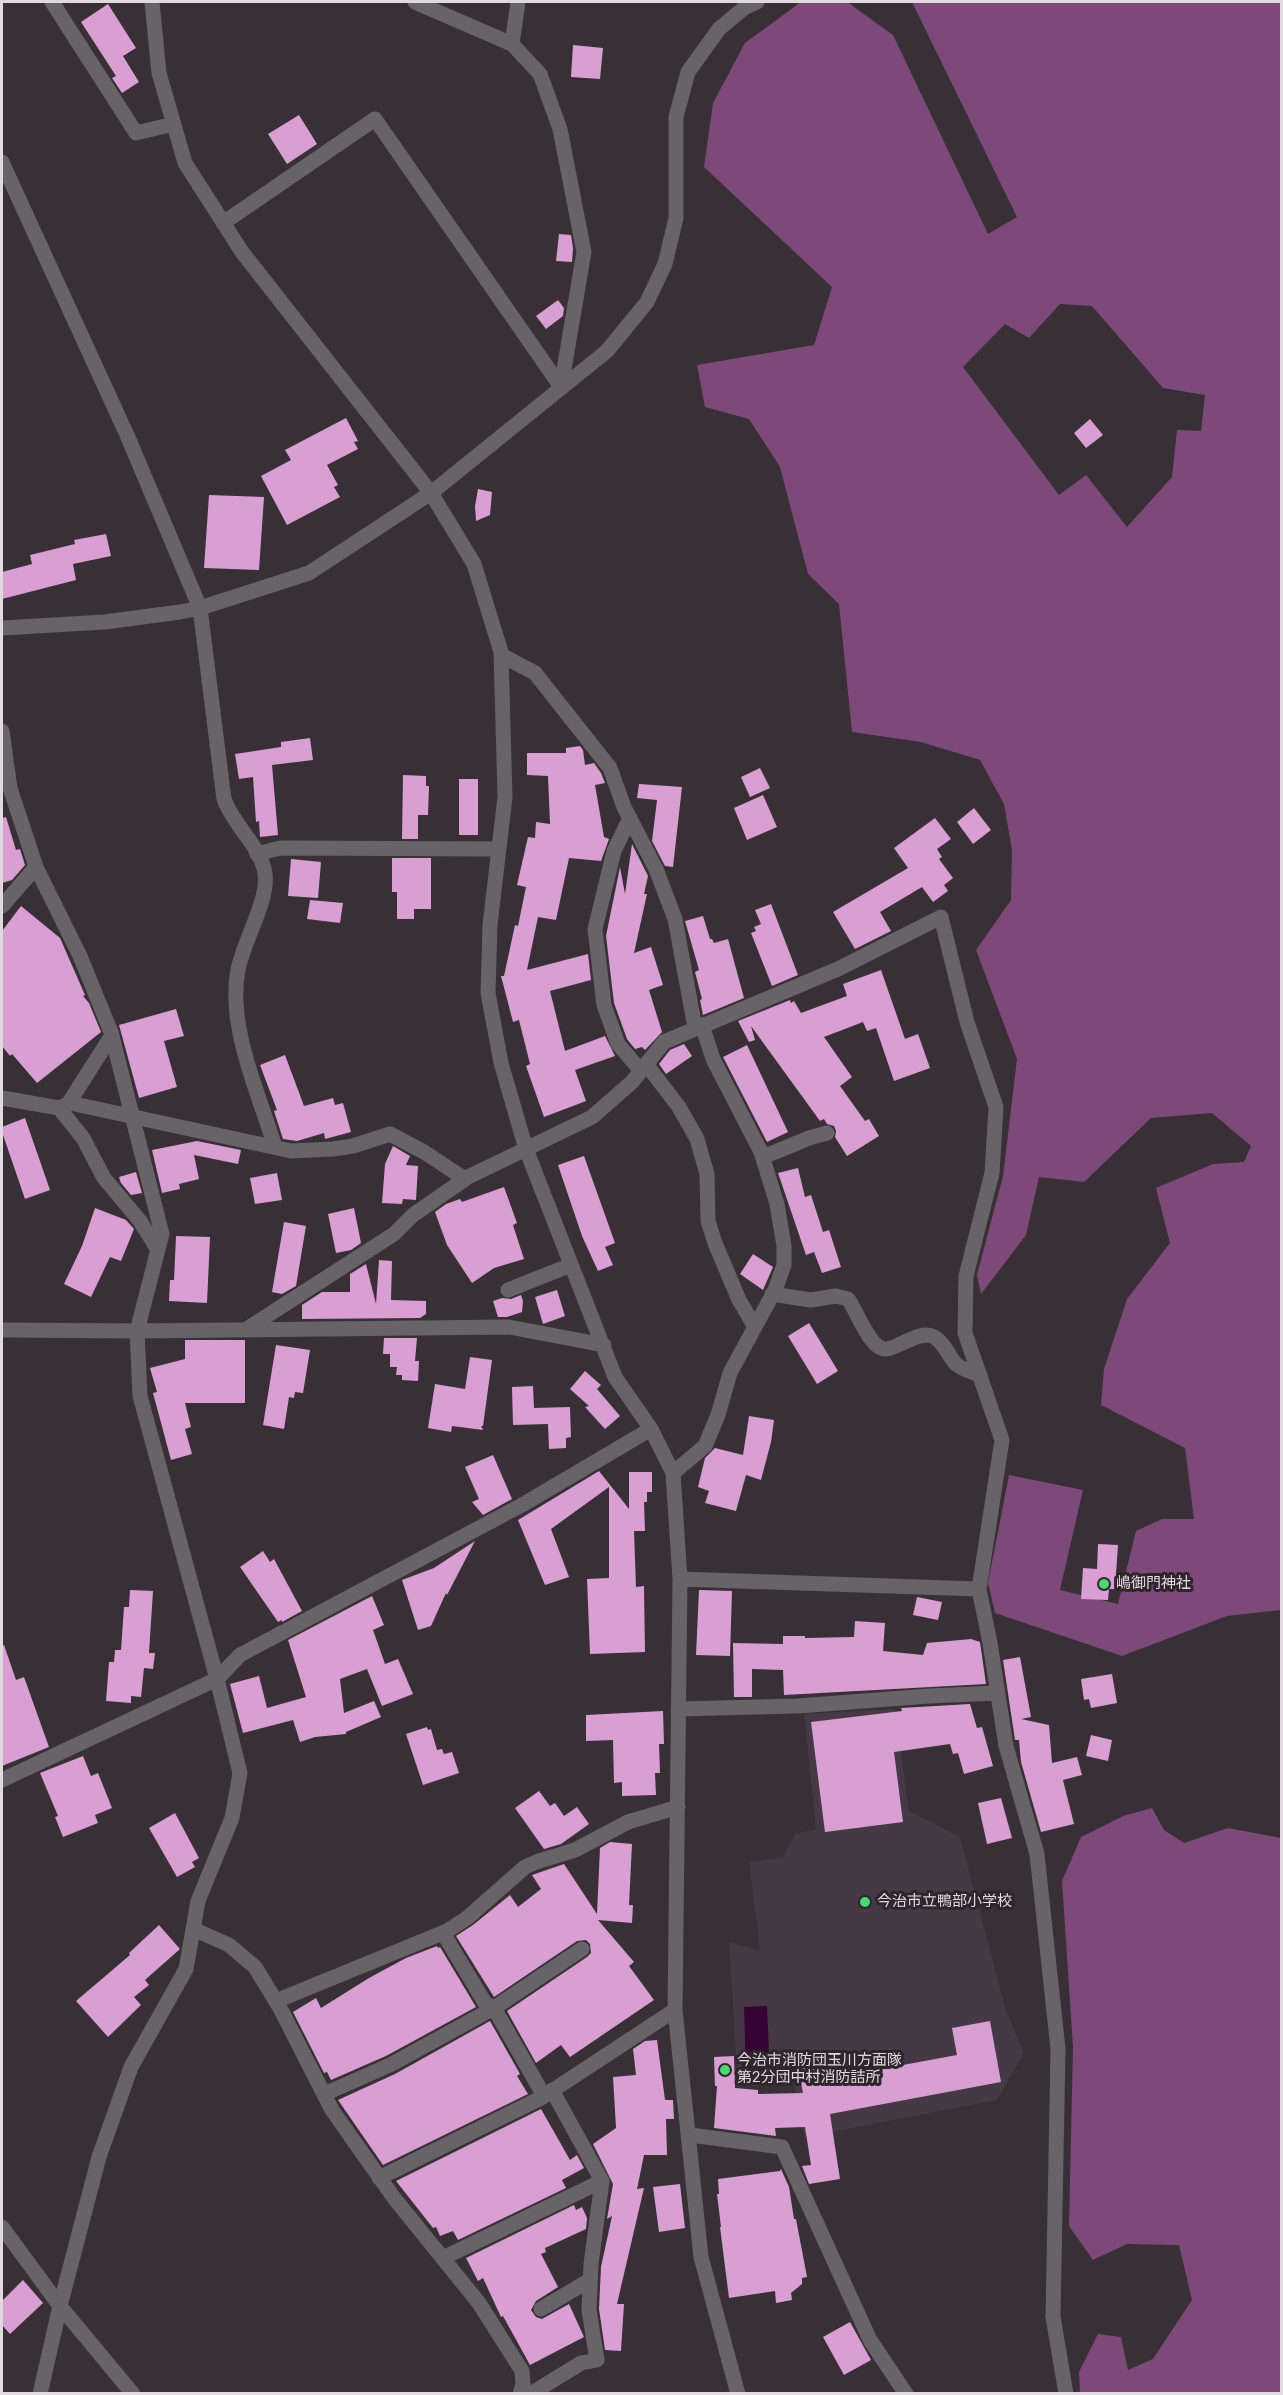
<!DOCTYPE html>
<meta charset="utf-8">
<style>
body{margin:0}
#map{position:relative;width:1283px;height:2395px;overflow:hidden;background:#382f37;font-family:Roboto,sans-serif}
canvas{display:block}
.frame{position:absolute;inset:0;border:3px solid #e0dadf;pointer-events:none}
</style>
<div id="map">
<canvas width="1283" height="2395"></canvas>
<div class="frame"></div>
</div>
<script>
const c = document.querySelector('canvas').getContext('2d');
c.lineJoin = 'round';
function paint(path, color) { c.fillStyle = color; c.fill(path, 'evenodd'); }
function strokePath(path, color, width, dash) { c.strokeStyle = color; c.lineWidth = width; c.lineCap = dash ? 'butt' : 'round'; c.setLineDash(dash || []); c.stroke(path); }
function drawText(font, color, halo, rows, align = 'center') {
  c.font = font + ' Roboto,"Noto Sans JP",sans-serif'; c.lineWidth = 6; c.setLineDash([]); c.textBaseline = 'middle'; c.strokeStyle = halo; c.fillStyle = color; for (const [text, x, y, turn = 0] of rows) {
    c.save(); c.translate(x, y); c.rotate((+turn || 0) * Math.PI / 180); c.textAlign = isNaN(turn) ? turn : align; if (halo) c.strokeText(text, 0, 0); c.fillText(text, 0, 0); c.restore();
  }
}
const built = new Path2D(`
 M895 1709 909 1811 960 1837 1006 2011 1024 2053 997 2100 805 2137 794 2083 738 2087 729 1942 760 1950 749 1862 783 1858 796 1833 816 1830 804 1714Z`);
const forest = new Path2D(`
 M801 2H847L893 35 988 234 1017 217 912 2H1281V1610L1227 1616 1122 1656 995 1613 988 1583 1009 1475 1083 1490 1060 1590 1118 1604 1136 1531 1162 1519H1194L1185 1448 1101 1405 1104 1369 1127 1299 1170 1243 1156 1188 1213 1164 1244 1162 1251 1146 1212 1113 1151 1118 1084 1182 1039 1177 1026 1235 981 1294 977 1275 1003 1176 1017 1059 976 950 1011 900 1012 850 1004 804 980 760 921 742 852 732 839 604 808 574 780 467 749 419 705 407 697 365 814 345 832 287 704 167 713 103 745 43ZM1060 304 1092 306 1163 388 1205 395 1201 431 1177 430 1172 477 1127 527 1086 475 1059 495 963 367 1005 324 1029 338Z
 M1152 1808 1164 1830 1184 1843 1228 1828 1281 1838V2393H1080L1079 2372 1098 2334 1121 2337 1128 2370 1153 2359 1192 2300 1179 2245 1127 2244 1093 2260 1069 2226 1073 2047 1062 1881 1081 1837 1123 1816Z`);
const water = new Path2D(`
 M767 2006 770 2074 746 2075 744 2007Z`);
const building = new Path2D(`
 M108 4 136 48 123 56 139 82 122 93 112 78 116 76 81 22Z
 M573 45 603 48 600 79 571 77Z
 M299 115 317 144 287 164 268 134Z
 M559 234 571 235 573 248 572 262 556 261Z
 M558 300 564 308 563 316 546 329 536 316Z
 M346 418 358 441 354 442 358 449 327 465 338 485 334 487 340 497 287 525 261 476 291 460 285 450Z
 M1090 419 1103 435 1086 448 1074 433Z
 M478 489 492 492 490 515 476 521 475 506Z
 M209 495 264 497 259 570 204 568Z
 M106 534 111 556 73 564 76 580 2 599V572L32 564 30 555 75 544 74 540Z
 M310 738 313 760 272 765 278 835 260 837 259 821 256 822 253 777 239 779 235 754 281 747V742Z
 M580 746 583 750 585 765 594 763 601 773 605 783 595 785 604 837 609 839 601 861 569 858 556 920 538 917 527 970 588 954 591 980 550 991 565 1051 605 1036 615 1056 575 1070 586 1101 544 1117 526 1066 530 1064 519 1020 513 1022 501 976H504L515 925 518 926 526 887 517 885 528 837 535 838 536 822 550 824 548 776 527 775V753H566V748Z
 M760 768 770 788 750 797 741 777Z
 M403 775 426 776V786H429L428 815H418V839H402Z
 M459 779H478V835H459Z
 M639 784 682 787 673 867 665 866 652 841 657 800 637 798Z
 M763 795 777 827 747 840 734 808Z
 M974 808 991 830 973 844 957 822Z
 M6 817 16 850 20 849 25 865 12 880 2 883V818Z
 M935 818 951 839 937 849 942 857 939 859 953 878 944 885 948 891 933 902 922 887 880 912 891 931 855 949 833 912 908 868 894 848Z
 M632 844 648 876 644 894H647L634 953 651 947 663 985 649 990 662 1032 645 1050 642 1047 635 1049 627 1039 614 1003 606 936 620 867 625 894Z
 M392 858H431V909H414V919H397V892H392Z
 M291 859 321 862 318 898 288 896Z
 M310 900 343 903 340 923 307 919Z
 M771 904 798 975 772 986 751 933 756 931 754 927 761 924 755 910Z
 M21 906 60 938 85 995 83 996 89 1003 101 1032 37 1083 12 1054 10 1056 2 1046V931Z
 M703 916 710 939H712L714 943 728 939 744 998 703 1015 700 1000 702 999 695 972 699 970 685 921Z
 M881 970 905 1039 918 1034 930 1068 894 1081 876 1028 867 1031 863 1022 824 1037 852 1077 840 1086 865 1121 869 1119 879 1136 847 1156 835 1137 836 1131 834 1126 827 1124 824 1119 820 1121 751 1026 755 1040 749 1042 738 1021 790 1000 791 1003 794 1001 801 1013 847 996 843 984Z
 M176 1009 184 1036 164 1041 177 1087 139 1098 119 1025Z
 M684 1044 692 1056 666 1074 659 1064 670 1050Z
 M747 1045 788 1132 767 1142 723 1057Z
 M285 1055 304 1106 333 1098 335 1105 343 1103 351 1132 325 1139 324 1133 297 1141 283 1139 274 1111 277 1110 260 1065Z
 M25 1118 50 1190 25 1199 2 1132V1127Z
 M197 1141 241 1150 238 1164 194 1155 199 1179 179 1184 180 1189 162 1193 152 1150Z
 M393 1146 410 1156 406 1165 418 1166 416 1200 403 1199 402 1204 382 1203 385 1164Z
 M584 1156 615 1243 605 1247 613 1265 598 1271 582 1236 558 1165Z
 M798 1168 805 1197 811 1195 823 1232 829 1230 841 1267 822 1273 814 1252 806 1255 778 1173Z
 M136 1172 142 1193 131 1195 121 1183 119 1177Z
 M277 1173 282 1200 255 1204 250 1178Z
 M504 1187 517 1223 513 1225 524 1259 494 1268 472 1283 447 1245 435 1212 446 1204 460 1199 462 1202Z
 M95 1208 126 1220 134 1229 121 1261 110 1257 91 1297 64 1284 82 1246Z
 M354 1208 361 1243 351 1250 336 1253 328 1214Z
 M284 1222 306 1226 296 1286 282 1294 272 1292Z
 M176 1236 210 1237 207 1303 169 1301 170 1280H174Z
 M753 1254 773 1267 763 1290 740 1274Z
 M379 1260 392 1261 391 1300 426 1301V1314L420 1318 302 1319V1305L322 1292H350V1274L366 1264 376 1304Z
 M557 1290 565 1316 543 1324 535 1297Z
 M521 1295 523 1301 522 1312 507 1317H498L493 1301 502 1298 511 1299Z
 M809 1323 838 1371 817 1384 788 1336Z
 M384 1338H417L415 1361H419L418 1381 402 1380V1375H396L397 1367H390V1354H383Z
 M185 1340H245V1403H185L191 1427 185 1429 192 1454 171 1460 153 1393 157 1392 150 1368 185 1359Z
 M276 1345 310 1350 303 1393 295 1392 294 1398 289 1397 284 1429 263 1425Z
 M470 1357 492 1360 483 1426H481L483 1430 452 1426 451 1432 428 1428 435 1384 465 1389Z
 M585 1371 601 1385 597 1389 620 1416 605 1429 585 1407 589 1406 570 1389Z
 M533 1386 534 1408 570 1407 571 1437 566 1438V1448L549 1449 548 1424 513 1425 512 1387Z
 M749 1416 774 1420 771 1442 761 1480 746 1475 736 1511 705 1503 709 1491 698 1487 705 1458 715 1448 743 1455Z
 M493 1455 512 1499 483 1515 472 1502 479 1499 465 1467Z
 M599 1471 629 1509V1472H652V1492H647V1502H644L645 1531H634L636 1587 644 1586 645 1652 590 1654 587 1579 609 1578V1487L551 1529 569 1577 545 1585 518 1520Z
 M475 1541 447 1595 446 1593 431 1626 418 1630 402 1580 434 1568Z
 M1098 1544 1118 1545 1115 1589H1109L1108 1600 1081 1599 1083 1568 1097 1569Z
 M263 1551 270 1562 274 1559 302 1611 282 1622V1620L278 1622 240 1567Z
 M130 1590 153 1591 149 1653H155L153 1669 144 1668 141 1697 131 1696V1703L106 1701 109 1662H114L115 1650H121L124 1607H129Z
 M699 1590 732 1591 730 1656 696 1655Z
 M372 1596 384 1625 373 1630 385 1664 398 1659 413 1694 382 1706 367 1669 340 1679 344 1713 374 1701 381 1717 346 1732V1734L315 1737 300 1742 293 1720 243 1733 230 1684 259 1676 267 1708 306 1697 288 1640Z
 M917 1597 942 1602 938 1620 913 1615Z
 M855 1621 885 1623 883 1651 923 1655 927 1643 971 1639 980 1642 986 1684 784 1695 783 1670 752 1669V1697H734L733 1643 783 1644V1636H805V1638L854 1637Z
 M4 1645 16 1680 24 1677 49 1747 2 1766V1646Z
 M1020 1657 1031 1717 1021 1719 1049 1725 1052 1763 1077 1757 1082 1775 1063 1780 1074 1824 1041 1832 1021 1762 1019 1740H1015L1003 1660Z
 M1112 1674 1117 1703 1091 1708 1089 1699 1084 1700 1081 1679Z
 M970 1704 977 1728 982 1727 993 1766 964 1774 958 1753 953 1754 950 1744 894 1752 903 1822 825 1832 811 1722 902 1711 901 1708Z
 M663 1711 664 1744H659L660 1773H655L656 1795 622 1796V1782L614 1783 613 1740 586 1741V1715Z
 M427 1727 428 1730 431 1729 437 1750 442 1749 444 1754 452 1752 459 1773 423 1785 406 1734Z
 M1091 1735 1112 1740 1108 1761 1086 1756Z
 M83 1756 91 1776 98 1773 112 1808 95 1815 98 1823 63 1837 55 1817 58 1816 40 1773Z
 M539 1791 550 1806 555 1803 564 1816 577 1807 589 1824 561 1844 544 1849 515 1808Z
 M1001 1798 1012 1838 987 1844 978 1803Z
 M175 1813 199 1858 192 1862 195 1867 177 1877 149 1828Z
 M610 1842 632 1844 629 1905H633L632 1923 598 1920 634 1962 629 1966 654 2000 570 2057 561 2045 536 2063 507 2011 587 1957 591 1953 590 1944 586 1940 577 1941 494 1997 456 1936 473 1925 510 1895 518 1907 541 1889 532 1875 564 1864 597 1914 600 1848Z
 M159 1925 180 1949 145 1980 149 1985 134 1997 141 2005 108 2037 76 2001 130 1955 129 1953Z
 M437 1946 438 1948 440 1947 476 2007 386 2056 331 2080 327 2072 324 2073 293 2012 316 1998 321 2008 369 1978 406 1958Z
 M490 2021 520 2074 517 2076 528 2094 383 2165 338 2100 395 2074Z
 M990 2021 1001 2082 830 2114 840 2179 809 2184 802 2166 811 2165 805 2127 775 2128 776 2136 714 2128 717 2086H715L714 2057 734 2056 735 2088 758 2090V2094L803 2093 796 2057 833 2050 838 2077 957 2055 952 2028Z
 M657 2040 665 2100H673L674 2119H666L667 2155H644L637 2189 644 2188 617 2304H624L621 2351 605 2350 599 2309 601 2267 612 2216 607 2219 613 2184 593 2144 616 2128 613 2077 636 2075 633 2049 645 2041Z
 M541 2109 570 2160 577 2155 584 2168 562 2180 566 2188 458 2240 453 2231 440 2236 436 2227 433 2228 396 2181Z
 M781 2169 789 2187 794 2219H796L807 2277 802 2278V2284L791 2293 792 2300 776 2303 775 2291 729 2298 720 2227H721L717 2194H719L718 2179 780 2171Z
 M680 2184 685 2228 659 2232 653 2187Z
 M574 2205 576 2210 582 2207 587 2218 586 2229 545 2248 546 2252 541 2254 558 2287 536 2301 531 2310 536 2317 542 2319 569 2304 584 2337 530 2365 503 2316 501 2317 483 2278 478 2281 466 2258Z
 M23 2280 43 2303 10 2334 2 2325V2301Z
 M850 2322 871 2360 844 2375 823 2337Z`);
const minor = new Path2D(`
 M52 2 136 133 174 124
 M152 2 159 73 185 163 242 252 431 493 474 564 501 652 505 797 490 925 488 993 501 1063 526 1149 615 1377 651 1429 673 1473 680 1579 675 2010 701 2257 738 2394
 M415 2 512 44 540 74 560 129 584 252 561 387
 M512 44 518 2
 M2 162 127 435 200 608 224 799C233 825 262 848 265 874 269 900 243 942 238 970 227 1026 259 1094 275 1147
 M223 223 375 119 561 387
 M2 628 105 622 180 612 200 608 309 573 431 493 607 351 647 302 665 264 676 218V117L688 72 719 29 744 8 757 2
 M501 655 535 673 610 768 624 807 656 869 675 919 695 1028
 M2 731 10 788 36 867 80 956 111 1032 162 1234 137 1331 140 1396 217 1679 240 1773 232 1818 198 1901 186 1969 131 2067 99 2157 60 2306 40 2394
 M630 818 614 851 595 929 604 1005 618 1044 641 1071
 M257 854 280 848 499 849
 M2 906 36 867
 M646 1064 679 1107 697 1139 707 1174 708 1221 715 1243 739 1300 755 1327
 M2 1098 59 1108 70 1103 291 1151 333 1149 353 1146 390 1134 424 1152 465 1179
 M68 1104 112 1035
 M59 1108 83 1138 104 1178 140 1221 158 1250
 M763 1157 809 1138 827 1133
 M508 1290 571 1265
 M772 1294 811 1300 836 1296 848 1299C857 1311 870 1350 886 1349 898 1349 919 1329 934 1337 944 1342 948 1355 955 1363 960 1369 972 1372 980 1375
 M2 1330 137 1331 509 1327 604 1345
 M245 1330 394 1234 413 1215 468 1177 592 1117 632 1082 664 1042 838 969 941 917 967 1022 996 1107 992 1173 966 1276 965 1333 1002 1440 979 1589 990 1643 1006 1746 1037 1854 1058 2049 1053 2317 1066 2394
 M673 1473 705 1446 718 1415 730 1373 775 1290 784 1265V1246L777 1204 761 1152 713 1059 702 1025
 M680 1579 979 1589
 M678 1709 798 1706 929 1696 997 1693
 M2 1780 217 1679 240 1655 522 1505 651 1429
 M193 1929 229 1945 255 1967 280 2008 332 2110 394 2198 479 2303 522 2371 523 2384 520 2394
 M443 1933 485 2003 494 2008 544 2096
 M276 2001 447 1931 467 1918 525 1867 536 1862 575 1850 628 1822 678 1807
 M324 2094 390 2065 494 2008 582 1949
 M690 2135 782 2147 870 2340 906 2394
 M379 2178 541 2098 675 2010
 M2 2227 60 2306 133 2394
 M443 2258 602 2181
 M541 2309 590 2280
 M534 2392 581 2363 597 2360 589 2310 591 2264 602 2181 552 2090`);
const markers = [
 [1104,1584,6,"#4ed675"],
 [865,1902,6,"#4ed675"],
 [725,2070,6,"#4ed675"]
];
const poiNames = [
 ["嶋御門神社",1116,1584],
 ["今治市立鴨部小学校",877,1902],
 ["今治市消防団玉川方面隊",737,2061],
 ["第2分団中村消防詰所",737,2078]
];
paint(built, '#463844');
paint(forest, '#7d4979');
paint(water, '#350434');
paint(building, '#d99fd3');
strokePath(minor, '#676367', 15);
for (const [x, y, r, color] of markers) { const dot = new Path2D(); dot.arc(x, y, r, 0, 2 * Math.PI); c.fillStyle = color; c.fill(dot); strokePath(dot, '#2e252d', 2); }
drawText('15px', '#e0dadf', '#2e252d', poiNames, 'left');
</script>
